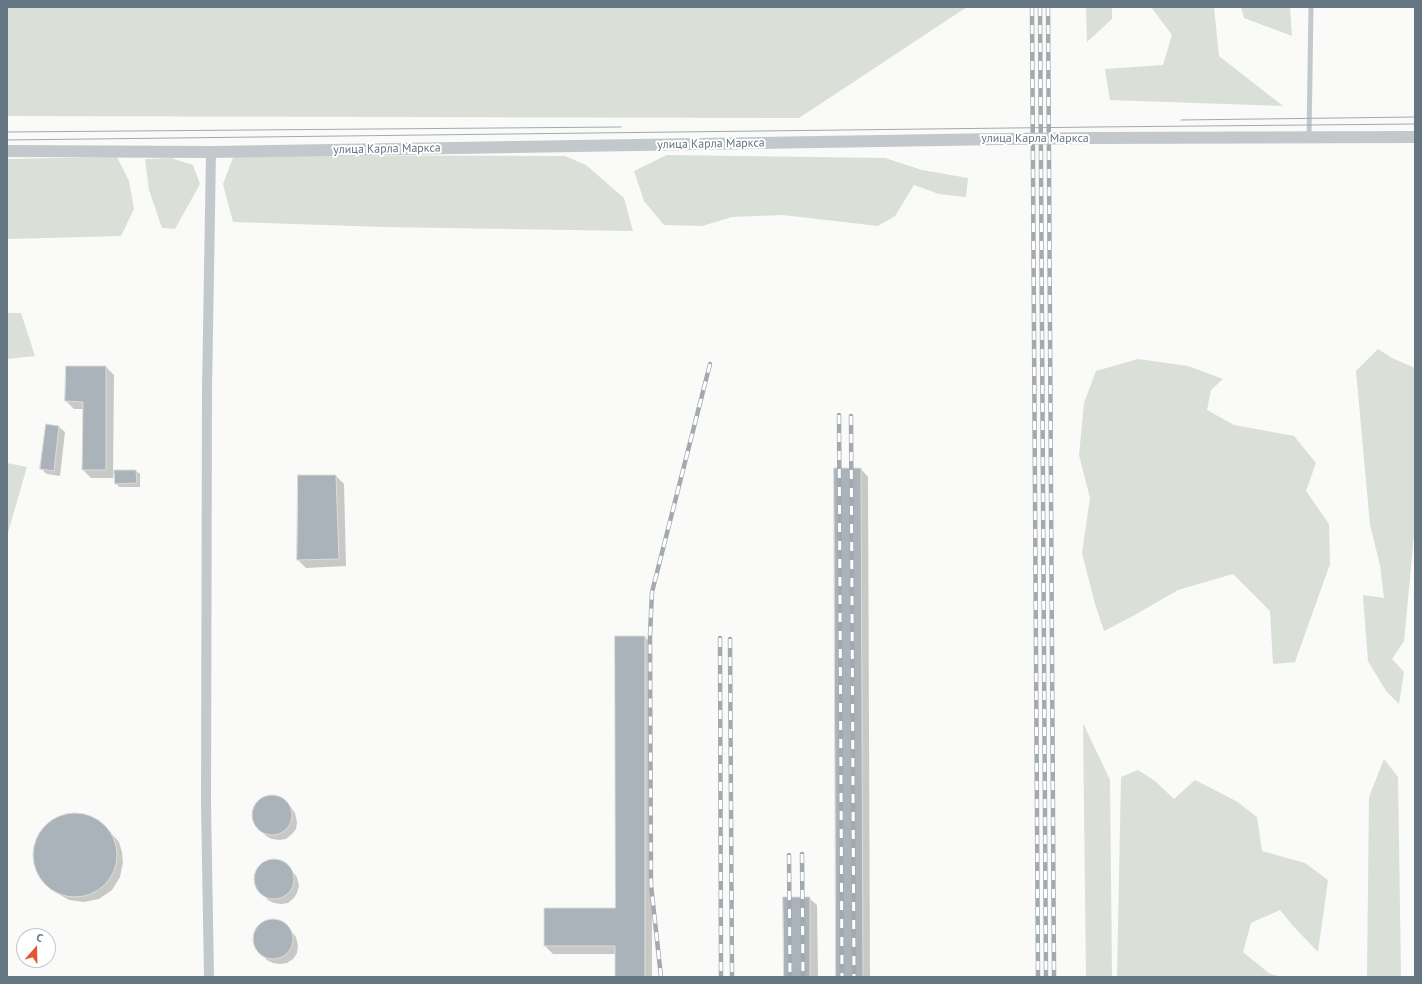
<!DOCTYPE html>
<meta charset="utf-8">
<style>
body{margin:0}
#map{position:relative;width:1422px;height:984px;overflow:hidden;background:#fafaf8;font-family:"PT Sans",sans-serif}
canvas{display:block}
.frame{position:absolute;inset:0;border:8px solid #657683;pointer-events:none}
.north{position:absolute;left:16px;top:928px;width:40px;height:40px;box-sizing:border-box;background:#fff;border:1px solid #c1c8cd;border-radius:50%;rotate:20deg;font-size:11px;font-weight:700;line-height:16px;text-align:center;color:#657683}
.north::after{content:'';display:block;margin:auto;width:14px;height:18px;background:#e4572e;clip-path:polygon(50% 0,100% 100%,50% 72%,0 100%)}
</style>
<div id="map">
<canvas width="1422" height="984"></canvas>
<div class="frame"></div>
<div class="north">С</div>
</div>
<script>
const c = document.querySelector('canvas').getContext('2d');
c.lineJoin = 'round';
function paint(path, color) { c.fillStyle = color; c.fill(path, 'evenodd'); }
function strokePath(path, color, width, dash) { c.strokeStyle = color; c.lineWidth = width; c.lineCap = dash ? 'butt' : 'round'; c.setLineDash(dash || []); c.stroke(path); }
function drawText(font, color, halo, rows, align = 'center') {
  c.font = font + ' "PT Sans",sans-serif'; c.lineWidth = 4; c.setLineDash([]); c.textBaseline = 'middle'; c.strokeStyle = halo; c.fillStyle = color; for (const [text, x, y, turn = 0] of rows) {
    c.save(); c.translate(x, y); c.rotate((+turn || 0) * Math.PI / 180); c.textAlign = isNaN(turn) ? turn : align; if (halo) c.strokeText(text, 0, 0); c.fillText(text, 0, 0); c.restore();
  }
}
const green = new Path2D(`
 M7 7H967L799 118 7 116Z
 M1086 7H1112V19L1087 42Z
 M1151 7H1214L1219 56 1283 106 1110 100 1105 69 1163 65 1172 35Z
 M1241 7H1290L1292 36 1244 18Z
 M234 155 565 156 586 165 624 198 633 231 385 227 233 222 223 184Z
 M667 155 885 158 922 170 968 178 966 197 939 194 914 185 895 216 878 226 783 215 732 217 702 226 664 225 644 201 634 171Z
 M117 157 129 181 134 209 121 236 7 239V159Z
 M171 158 193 165 200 184 175 229 162 228 149 190 145 159Z
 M7 313H21L35 356 7 359Z
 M1378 349 1392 358 1415 368V524L1404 641 1392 659 1404 672 1399 704 1386 691 1368 661 1363 595 1384 598 1380 565 1370 525 1356 371Z
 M1138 359 1188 366 1223 379 1211 390 1207 410 1234 425 1294 436 1316 463 1306 491 1329 524 1330 564 1295 662 1273 664 1270 611 1233 574 1178 590 1133 616 1104 631 1095 604 1082 553 1090 498 1079 455 1084 403 1096 371Z
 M7 463 27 467 7 536Z
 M1083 723 1110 780 1112 977H1086Z
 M1384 759 1398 777 1401 977H1367L1369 797Z
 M1138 770 1155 781 1174 799 1195 780 1236 801 1257 817 1262 851 1305 863 1328 880 1318 952 1294 927 1280 910 1251 923 1243 952 1270 974 1282 977H1117L1121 777Z`);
const shadow = new Path2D(`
 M106 367 114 375 113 478H91L83 470 84 409H74L66 401Z
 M46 425 59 427 65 432 60 476 47 474 41 469Z
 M861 469 868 477 870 977H837Z
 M136 471 140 474V487H119L116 483Z
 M336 476 344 484 346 566 306 568 298 560Z
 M645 637 652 645V977H616V954H553L545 946 616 909Z
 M272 796 278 798 291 807 295 813 297 822 296 829 292 834 286 839 279 840 272 839 266 836 255 824 253 817 254 810 258 803 265 798Z
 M75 814 90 816 103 824 119 842 122 852 123 862 120 877 112 890 99 899 84 902 69 900 55 892 39 874 34 859 36 843 44 828 52 821 60 817Z
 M274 860 280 862 292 871 297 877 299 886 297 893 294 898 288 903 281 904 274 903 268 900 257 888 255 881 256 874 260 867 267 862Z
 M809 898 817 905 818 977H785Z
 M273 920 280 922 286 925 296 937 298 946 297 953 293 959 287 963 280 964 273 963 267 960 256 948 254 941 255 934 259 927 266 922Z`);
const building = new Path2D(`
 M66 366H106V470H82L83 402 65 401Z
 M46 424 59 426 54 471 40 469Z
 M834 468H861L863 977H836Z
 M114 470H136L137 483 115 484Z
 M298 475H336L339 559 297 560Z
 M615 636H645V977H615V946H544V908H615Z
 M252 815a20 20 0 1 1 40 0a20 20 0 1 1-40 0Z
 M33 855a42 42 0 1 1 84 0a42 42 0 1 1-84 0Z
 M254 879a20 20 0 1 1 40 0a20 20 0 1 1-40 0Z
 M783 897H810V977H784Z
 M253 939a20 20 0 1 1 40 0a20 20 0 1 1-40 0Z`);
const service = new Path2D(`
 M1309 138 1311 7`);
const minor = new Path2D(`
 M209 977 206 803 207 390 211 152`);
const tertiary = new Path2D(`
 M1094 138 1415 137
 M7 151 211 152 1001 139`);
const tram = new Path2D(`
 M1181 120 1415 117
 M7 132 621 127
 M7 140 1094 127 1415 124`);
const rail = new Path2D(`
 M1032 7 1038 977
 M1040 7 1046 977
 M1048 7 1054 977
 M839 415 842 977
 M851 416 854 977
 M720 638 721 977
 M730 639 732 977
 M802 854 803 977
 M789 855 790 977
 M661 977 651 885 650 635 652 592 710 364`);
const tertiaryBridge = new Path2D(`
 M1001 139 1094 138`);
const streetNames = [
 ["улица Карла Маркса",1035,139],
 ["улица Карла Маркса",711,144,-1],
 ["улица Карла Маркса",387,149,-1]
];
paint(green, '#dadfd7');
paint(shadow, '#0003');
paint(building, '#aab3b9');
strokePath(building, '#dcdcda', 1);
strokePath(service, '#c3c8cc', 5);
strokePath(minor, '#c3c8cc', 10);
strokePath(tertiary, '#c3c8cc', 12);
strokePath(tram, '#a2aab0', 1);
strokePath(rail, '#a2aab0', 4.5);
strokePath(rail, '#fff', 3, [9]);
strokePath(tertiaryBridge, '#c3c8cc', 12);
drawText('12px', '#657683', '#fff', streetNames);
</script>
